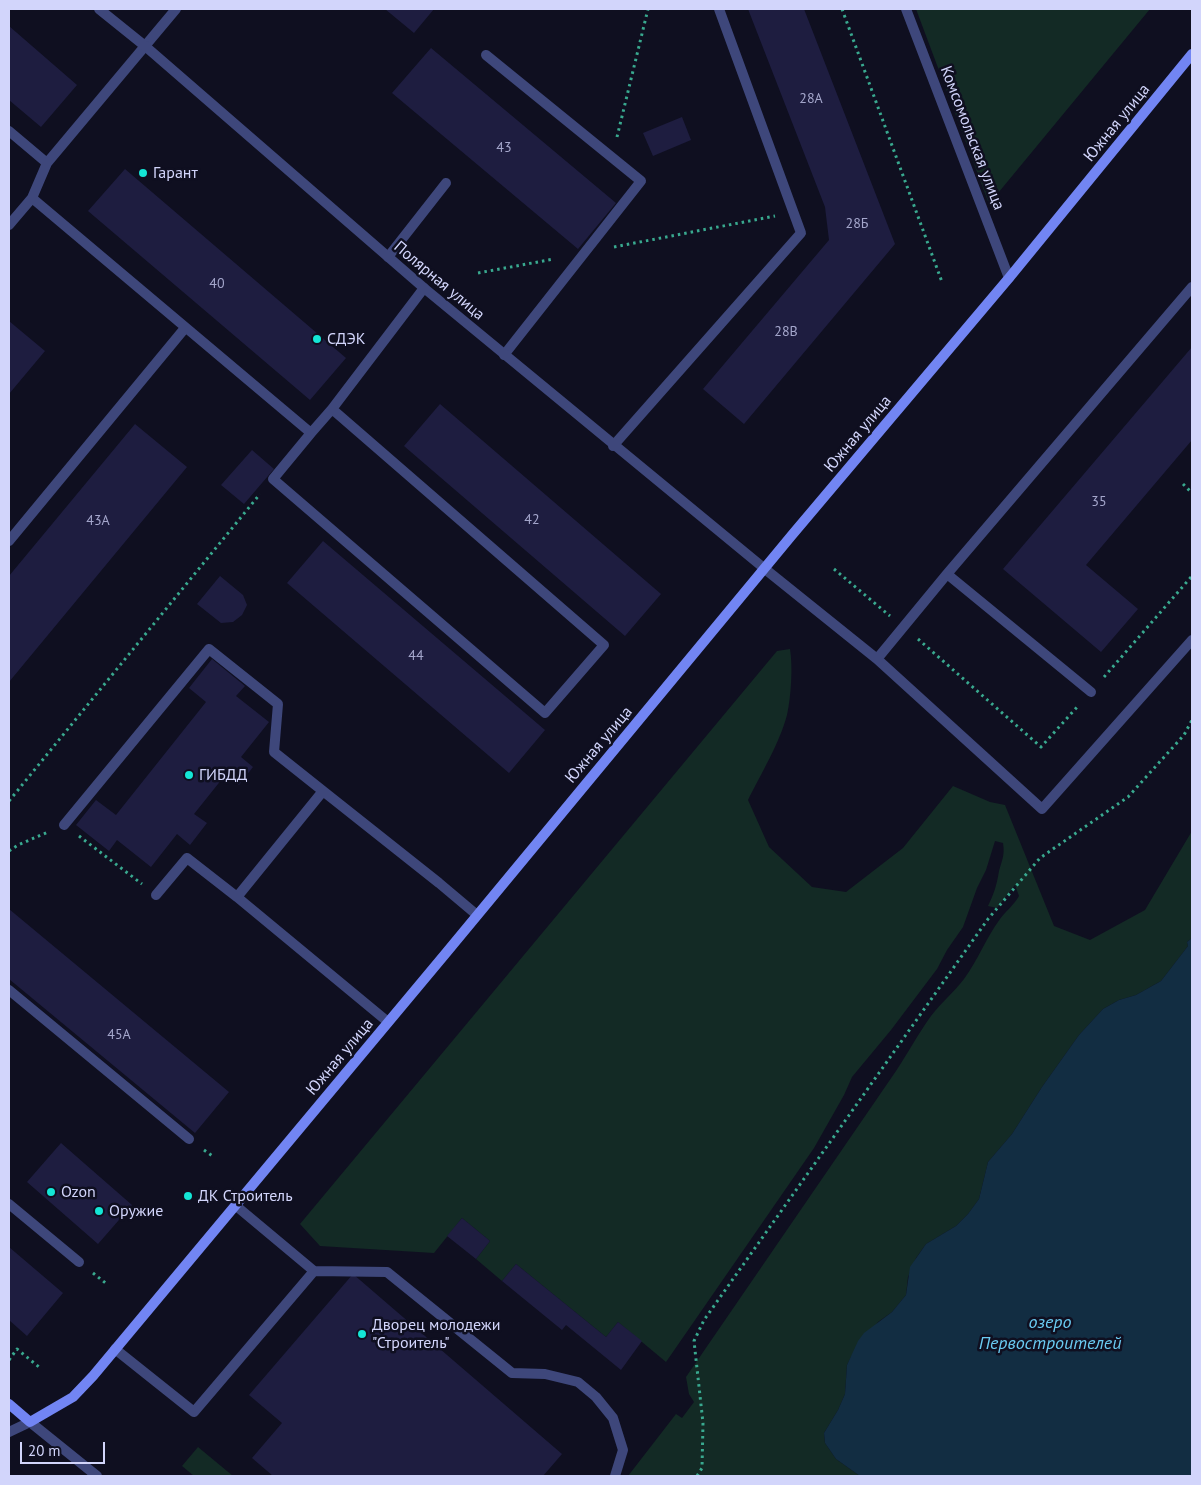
<!DOCTYPE html>
<meta charset="utf-8">
<style>
body{margin:0}
#map{position:relative;width:1201px;height:1485px;overflow:hidden;background:#0f0f20;font-family:"PT Sans",sans-serif}
canvas{display:block}
.frame{position:absolute;inset:0;border:10px solid #d2d5fb;pointer-events:none}
.scale{position:absolute;left:20px;top:1442px;width:85px;height:22px;box-sizing:border-box;border:2px solid #d2d5fb;border-top:0;padding-left:6px;font-size:15px;line-height:18px;white-space:nowrap;color:#d2d5fb;-webkit-text-stroke:4px #0f0f20;paint-order:stroke}
</style>
<div id="map">
<canvas width="1201" height="1485"></canvas>
<div class="frame"></div>
<div class="scale">20 m</div>
</div>
<script>
const c = document.querySelector('canvas').getContext('2d');
c.lineJoin = 'round';
function paint(path, color) { c.fillStyle = color; c.fill(path, 'evenodd'); }
function strokePath(path, color, width, dash) { c.strokeStyle = color; c.lineWidth = width; c.lineCap = dash ? 'butt' : 'round'; c.setLineDash(dash || []); c.stroke(path); }
function drawText(font, color, halo, rows, align = 'center') {
  c.font = font + ' "PT Sans",sans-serif'; c.lineWidth = 5; c.setLineDash([]); c.textBaseline = 'middle'; c.strokeStyle = halo; c.fillStyle = color; for (const [text, x, y, turn = 0] of rows) {
    c.save(); c.translate(x, y); c.rotate((+turn || 0) * Math.PI / 180); c.textAlign = isNaN(turn) ? turn : align; if (halo) c.strokeText(text, 0, 0); c.fillText(text, 0, 0); c.restore();
  }
}
const green = new Path2D(`
 M916 9H1150L989 204Z
 M790 649C793 667 791 697 787 715 780 742 761 774 748 800L769 847 812 887 846 892 903 848 953 786 990 802 1005 805 1054 926 1090 940 1145 910 1192 831V938L1187 942 1188 946 1161 981 1136 995 1119 1000 1103 1009 1079 1035 1042 1087 1012 1134 988 1162 979 1199 968 1214 956 1226 926 1244 916 1258 908 1277 906 1295 892 1312 878 1322 851 1357 847 1365 845 1394 838 1410 824 1433 825 1443 836 1459 860 1476H628L676 1414 682 1418 694 1402 689 1394 686 1377 896 1071C908 1053 918 1034 931 1016 941 1003 954 992 964 979 978 960 986 938 1000 919 1006 911 1014 905 1019 896L1015 885 997 908 988 906C994 894 997 884 999 871 1002 860 1005 855 1003 843L995 841 986 870 977 888 963 927 947 950 937 969 891 1030 852 1077 844 1095 814 1148 666 1362 618 1322 606 1337 516 1264 502 1281 476 1259 490 1241 462 1218 434 1253 320 1246 300 1224 777 651Z
 M198 1447 233 1476H194L182 1466Z`);
const water = new Path2D(`
 M1192 938V1476H860L836 1459 825 1443 824 1433 838 1410 845 1394 847 1365 858 1341 864 1333 892 1312 906 1295 910 1267 926 1244 956 1226 968 1214 979 1199 988 1162 1012 1134 1042 1087 1079 1035 1103 1009 1119 1000 1136 995 1161 981 1188 946 1187 942Z`);
const building = new Path2D(`
 M385 9H434L414 33Z
 M748 9H804L895 244 744 424 703 389 829 240 825 207Z
 M9 26 77 85 41 127 9 100Z
 M431 48 616 203 578 249 392 93Z
 M682 117 691 140 653 156 643 133Z
 M125 169 346 358 310 400 88 211Z
 M9 321 45 351 9 394Z
 M1192 347V440L1086 565 1138 609 1101 652 1003 569Z
 M440 404 661 594 625 636 404 446Z
 M135 424 187 467 9 682V576Z
 M252 450 274 469 244 504 221 485Z
 M323 541 545 730 509 773 287 583Z
 M220 576 243 595 247 605 242 615 233 622 221 623 197 604Z
 M212 659 245 686 236 696 269 722 241 757 253 767 239 785 226 774 194 814 207 823 190 845 177 834 151 867 117 840 109 851 76 825 96 800 116 815 206 702 189 688Z
 M9 909 229 1092 195 1133 9 979Z
 M61 1143 132 1205 98 1244 27 1182Z
 M462 1218 490 1241 476 1259 447 1236Z
 M9 1247 63 1293 27 1336 9 1320Z
 M516 1264 606 1337 618 1322 642 1341 621 1370 566 1325 562 1330 502 1281Z
 M353 1274 562 1454 543 1476H273L252 1458 282 1423 249 1395Z`);
const path = new Path2D(`
 M842 9 942 282
 M617 137 648 9
 M614 247 775 216
 M478 273 554 259
 M1183 484 1192 493
 M834 569 890 616
 M918 639 1041 747 1078 706
 M1104 677 1192 576
 M9 801 260 494
 M79 836 142 884
 M9 851 18 845 48 832
 M204 1150 214 1157
 M93 1273 108 1285
 M9 1360 17 1349 39 1367
 M697 1476 702 1468 703 1423 694 1341 704 1320 988 919 1040 858 1128 797 1184 735 1192 720`);
const lane = new Path2D(`
 M486 55 641 181 504 355
 M9 131 47 163
 M32 198 311 433 332 409 424 288
 M9 225 32 198 47 163 176 9
 M388 257 446 183
 M311 433 273 479 545 713 604 645 332 409
 M613 446 801 233 719 9
 M9 541 185 328
 M765 569 877 659 1042 809 1192 640
 M947 574 1091 692
 M877 659 947 574 1192 287
 M64 825 209 649 278 704 274 752 323 791
 M156 895 187 858 237 897
 M9 990 189 1139
 M388 1022 237 897 323 791 439 883 477 915
 M9 1204 79 1262
 M235 1205 314 1271
 M115 1349 194 1412 314 1271 387 1272 512 1373 545 1374 578 1382 596 1397 613 1418 623 1450 615 1476`);
const street = new Path2D(`
 M99 9 145 46 424 288 765 569
 M906 9 1009 278
 M9 1432 30 1422 97 1476`);
const secondary = new Path2D(`
 M9 1404 30 1422 73 1397 93 1376 446 953 792 535 1009 278 1192 54`);
const markers = [
 [143,173,5,"#14e6d6"],
 [317,339,5,"#14e6d6"],
 [189,775,5,"#14e6d6"],
 [51,1192,5,"#14e6d6"],
 [188,1196,5,"#14e6d6"],
 [99,1211,5,"#14e6d6"],
 [362,1334,5,"#14e6d6"]
];
const numberNames = [
 ["28А",811,99],
 ["43",504,148],
 ["28Б",857,224],
 ["40",217,284],
 ["28В",786,332],
 ["35",1099,502],
 ["42",532,520],
 ["43А",98,521],
 ["44",416,656],
 ["45А",119,1035]
];
const streetNames = [
 ["Южная улица",1117,123,-51],
 ["Комсомольская улица",972,138,69],
 ["Полярная улица",439,281,40],
 ["Южная улица",858,434,-50],
 ["Южная улица",599,745,-50],
 ["Южная улица",340,1057,-50]
];
const poiNames = [
 ["Гарант",153,173],
 ["СДЭК",327,339],
 ["ГИБДД",199,775],
 ["Ozon",61,1192],
 ["ДК Строитель",198,1196],
 ["Оружие",109,1211],
 ["Дворец молодежи",372,1325],
 ["\"Строитель\"",372,1343]
];
const waterNames = [
 ["озеро",1050,1323],
 ["Первостроителей",1050,1344]
];
paint(green, '#132a25');
paint(water, '#122d42');
paint(building, '#1e1d40');
strokePath(path, '#39a98f', 3, [2.5, 4]);
strokePath(lane, '#3e477b', 10);
strokePath(street, '#3e477b', 10);
strokePath(secondary, '#7285f3', 10);
for (const [x, y, r, color] of markers) { const dot = new Path2D(); dot.arc(x, y, r, 0, 2 * Math.PI); c.fillStyle = color; c.fill(dot); strokePath(dot, '#0f0f20', 2); }
drawText('14px', '#a5a7cc', null, numberNames);
drawText('16px', '#d2d5fb', '#0f0f20', streetNames);
drawText('16px', '#d2d5fb', '#0f0f20', poiNames, 'left');
drawText('italic 18px', '#6acbf2', '#0f0f20', waterNames);
</script>
